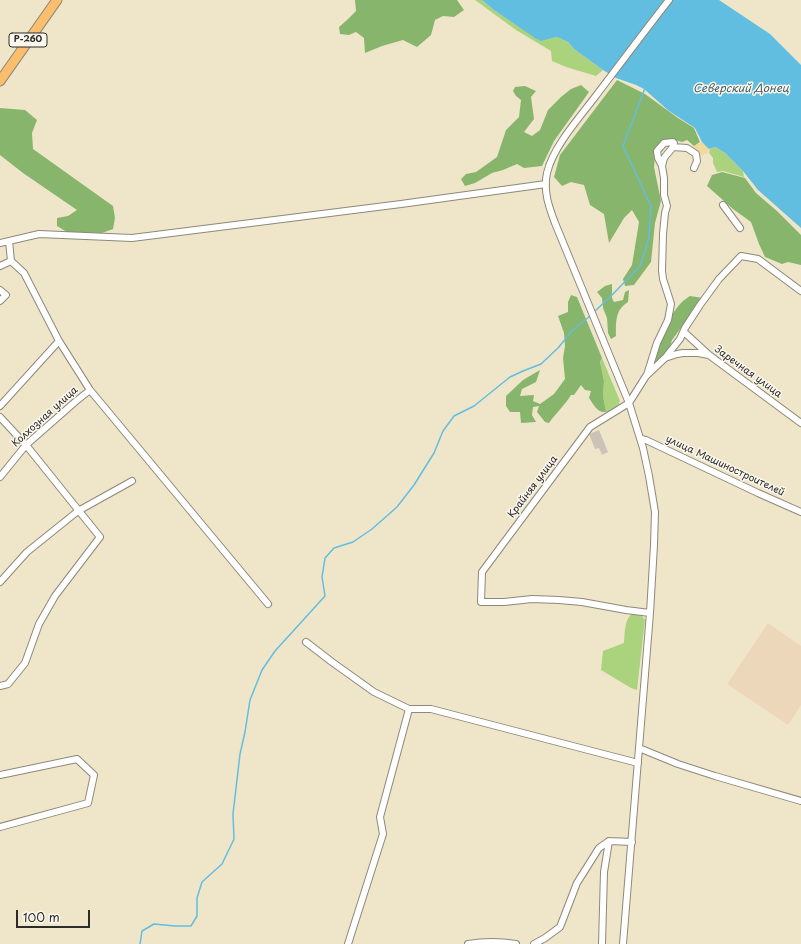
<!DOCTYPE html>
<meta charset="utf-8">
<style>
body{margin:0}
#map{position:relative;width:801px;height:944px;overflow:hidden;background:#efe6c9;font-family:"Playpen Sans",sans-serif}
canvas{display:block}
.scale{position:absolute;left:16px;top:910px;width:74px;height:18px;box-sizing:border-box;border:2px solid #2b2b2b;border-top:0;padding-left:5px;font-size:12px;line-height:14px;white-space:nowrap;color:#2b2b2b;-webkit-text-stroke:3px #fbf7ec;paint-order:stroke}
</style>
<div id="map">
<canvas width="801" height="944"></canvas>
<div class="scale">100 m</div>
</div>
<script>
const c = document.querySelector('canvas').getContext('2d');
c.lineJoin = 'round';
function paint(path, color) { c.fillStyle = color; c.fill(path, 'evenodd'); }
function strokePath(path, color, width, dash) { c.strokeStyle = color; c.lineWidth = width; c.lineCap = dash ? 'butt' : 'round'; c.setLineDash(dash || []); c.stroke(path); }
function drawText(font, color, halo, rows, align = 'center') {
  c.font = font + ' "Playpen Sans",sans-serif'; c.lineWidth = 3; c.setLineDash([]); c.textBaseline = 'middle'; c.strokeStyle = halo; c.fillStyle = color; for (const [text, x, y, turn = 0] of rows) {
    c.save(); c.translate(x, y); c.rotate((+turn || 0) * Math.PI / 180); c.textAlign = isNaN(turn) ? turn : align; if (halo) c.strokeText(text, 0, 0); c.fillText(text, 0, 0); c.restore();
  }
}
const built = new Path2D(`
 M768 623 801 646V705L788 725 727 684Z`);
const industrial = new Path2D(`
 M599 430 608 452 602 455 599 448 595 449 589 434Z`);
const green = new Path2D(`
 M475 0H482L494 10 524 30 560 38 568 42 574 49 603 70 596 76 566 67 552 61 551 51 516 30Z
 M715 147 724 152 743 171 744 177 723 171 717 172 713 163V158L709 153 710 149Z
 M602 358 620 401C617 409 614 410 606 412L603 396 604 381 600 362Z
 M633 613C639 614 642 615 645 620L637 690 631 688 601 670 603 651 624 643C625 633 624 619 633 613Z`);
const forest = new Path2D(`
 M355 0H457L464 10 454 17 443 16 435 20 431 35 417 47 403 40 382 46 365 53 364 38 356 32 349 35 340 34 339 27 347 20 356 11Z
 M617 80 645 94 678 118 694 128 700 142 694 146 687 140 682 142 672 139 656 148 654 167 661 201 655 223 651 262 634 285 625 286 623 279 632 265 639 222 632 210 624 218 609 243 604 214 590 205 584 185 571 182 562 186 554 177 560 155Z
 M581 85 589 92 554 141 542 166 524 168 517 164 503 170 492 173 475 183 465 186 461 179 466 174 476 172 497 157 506 130 519 117 521 100 516 96 513 91 515 87 525 86 536 91 531 97 534 119 524 132 532 136 540 130 548 110 561 97 571 89Z
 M0 108 25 110 37 120 32 133 33 149 113 206 115 218 113 229 102 233 67 232 57 226V218L68 216 77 210 23 173 0 155Z
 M722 172 745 178 756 193 777 211 801 235V265L788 262 782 264 765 257 759 244 751 222 733 209 707 186 712 175Z
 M612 284V298L614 302 623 300 625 292 629 290 628 302C615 310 616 322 616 336L611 339 608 333 607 318 603 308 602 298 597 292 605 286Z
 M571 295 577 297 602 358 600 362 604 381 603 396 606 412C597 413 594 405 589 398L591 391 585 390 581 385 574 395H571C565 405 556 413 549 423L545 422 537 412 539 406 533 407 532 415 536 422 521 423 520 412H510L506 406V396L523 380 540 370 536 382 522 389 520 396 534 395 533 401 540 404 554 394 565 379 563 358 565 346 564 333 558 316 568 312V302Z
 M690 296 703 298 672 340C670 350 661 360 652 365 658 346 668 315 682 302 684 300 687 298 690 296Z`);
const sand = new Path2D(`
 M702 142 709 149 707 154H704L702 156 693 147Z`);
const water = new Path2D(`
 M482 0H719L770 34 801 65V228L758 190 743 171 724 152 715 147 709 149 702 142 695 128 669 111 644 89 636 85 616 78 603 70 574 49 568 42 560 38 555 37 541 41 535 38 494 10Z`);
const stream = new Path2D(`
 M594 312 613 294 640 266 649 238 651 206 623 146 645 88
 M140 944 142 931 154 924 175 926H191L197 916V898L202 882 222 864 234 839 233 814 240 754 245 732 250 700 262 670 275 651 325 596 322 577 325 558 334 548 353 542 372 529 397 507 414 485 434 453 443 431 454 416 474 406 510 377 523 371 541 364 558 348 572 331 590 316`);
const minor = new Path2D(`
 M673 147 687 148 696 154 697 161 694 168
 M723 205 740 228
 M9 241 11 261 24 273 59 341 90 390 268 604
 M0 243 39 234 132 238 401 204 546 184
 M0 266 11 261
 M0 290 6 295 0 301
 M684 332 709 355
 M665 358 680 339 685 328 700 305 719 279 741 256 758 259 801 291
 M647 375 657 343 668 320 671 304 663 279 662 271 663 234 665 213 667 206 664 195V178L662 166 664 158 673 147 674 143 673 142 664 143 657 151 658 158 662 166
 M0 406 59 341
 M0 417 26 445 100 537 55 596 39 624 25 663 8 684 0 686
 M641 439 646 440 758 493 801 512
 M0 477 26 445 75 402 90 390
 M0 582 27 552 78 511 132 481
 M650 613 626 610 582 602 559 600 532 599 504 602H481L482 572 590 427 629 403 646 376 665 358 677 354 683 353H698L709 355 801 423
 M306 642 332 662 374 692 409 709H431L638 763
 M639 748 678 764 715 776 801 801
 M0 775 77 759 94 775 88 803 0 827
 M348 944 383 834 380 817 409 709
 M468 944C485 941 498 941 516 944
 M534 944 545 938 560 927 577 883 599 848 609 841 632 842
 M602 944 604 872 609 841
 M623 944 650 613 654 545 655 512 649 476 643 448 629 403 555 223C549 207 543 191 547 173 553 147 579 118 595 97 620 64 644 32 669 0`);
const highway = new Path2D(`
 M0 81 57 0`);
const shields = [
 [28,40,38]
];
const shieldNames = [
 ["Р-260",28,40]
];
const streetNames = [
 ["Заречная улица",748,372,36],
 ["Колхозная улица",45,417,-42],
 ["улица Машиностроителей",725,466,25],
 ["Крайняя улица",533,487,-53]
];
const waterNames = [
 ["Северский Донец",741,89]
];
paint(built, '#edd7ba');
paint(industrial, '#ccc2b8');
paint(green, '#abd37d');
paint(forest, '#88b56c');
paint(sand, '#eeda9e');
paint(water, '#62bee0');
strokePath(stream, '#62bee0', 1.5);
strokePath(minor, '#8d887a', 8);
strokePath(highway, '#8d887a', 11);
strokePath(minor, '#fff', 6);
strokePath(highway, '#fabe6d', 9);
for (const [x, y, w] of shields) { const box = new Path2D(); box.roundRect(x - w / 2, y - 7, w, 14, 3); c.fillStyle = '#fbf7ec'; c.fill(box); strokePath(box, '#2b2b2b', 1); }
drawText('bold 9px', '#2b2b2b', null, shieldNames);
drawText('10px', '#2b2b2b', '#fbf7ec', streetNames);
drawText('italic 11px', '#3e5e6a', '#fbf7ec', waterNames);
</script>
